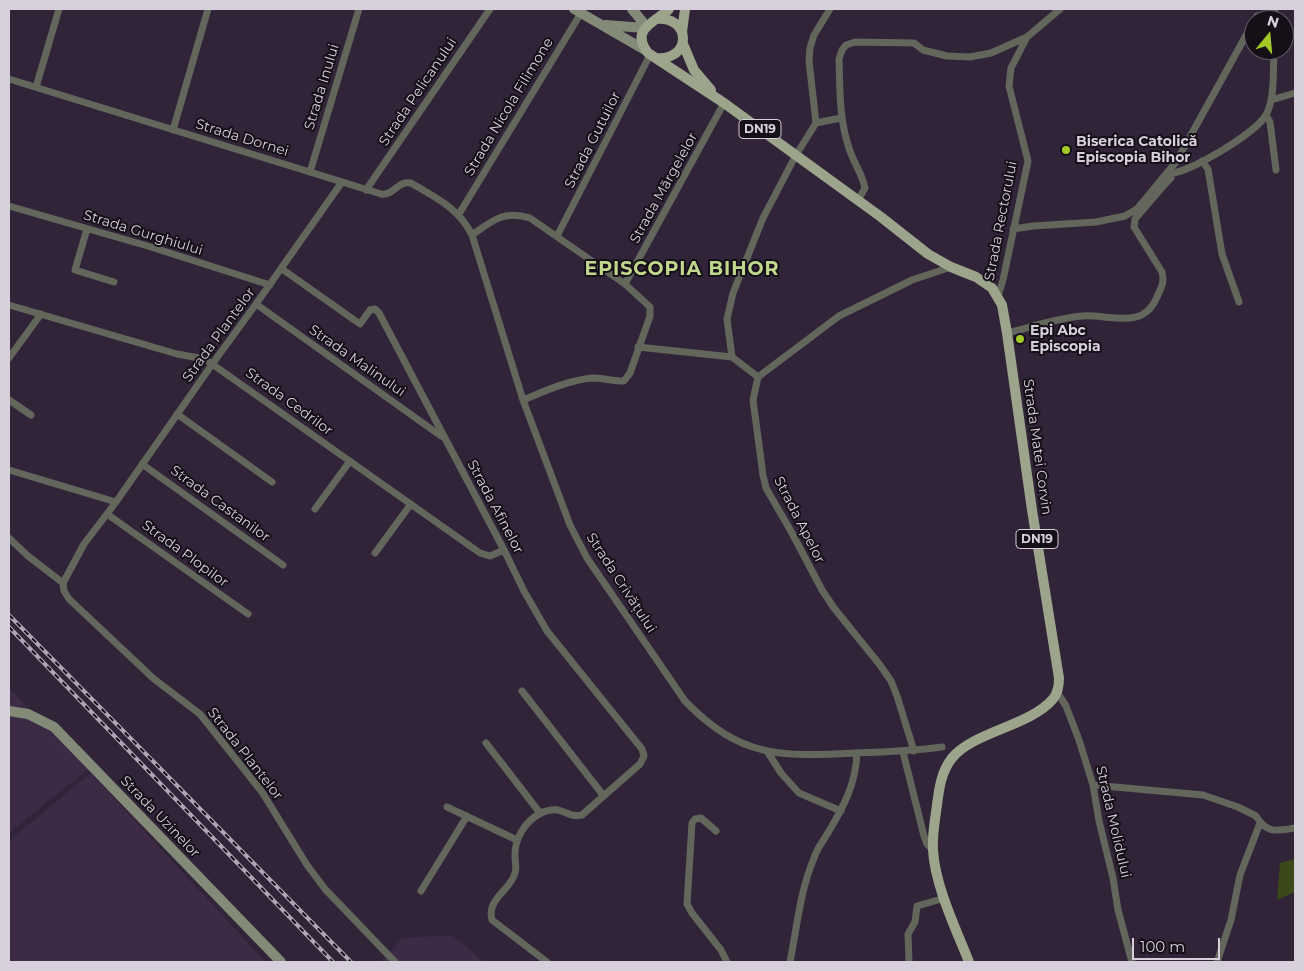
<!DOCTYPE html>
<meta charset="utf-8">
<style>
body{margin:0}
#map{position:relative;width:1304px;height:971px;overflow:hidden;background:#312338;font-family:Montserrat,sans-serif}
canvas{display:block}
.frame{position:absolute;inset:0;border:10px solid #d8cfdd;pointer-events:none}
.north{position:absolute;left:1244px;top:10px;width:50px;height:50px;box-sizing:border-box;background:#150f18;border:1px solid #635c67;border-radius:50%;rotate:17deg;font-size:14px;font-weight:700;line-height:20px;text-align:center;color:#d8cfdd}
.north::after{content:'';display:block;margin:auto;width:18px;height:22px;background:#a2c927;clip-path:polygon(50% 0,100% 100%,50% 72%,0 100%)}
.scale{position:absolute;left:1132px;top:938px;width:88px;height:22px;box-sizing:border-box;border:2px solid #d8cfdd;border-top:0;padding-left:6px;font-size:15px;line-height:18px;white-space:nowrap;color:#d8cfdd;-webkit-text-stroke:4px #150f18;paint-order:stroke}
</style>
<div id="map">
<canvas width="1304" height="971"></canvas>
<div class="frame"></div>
<div class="north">N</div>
<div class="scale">100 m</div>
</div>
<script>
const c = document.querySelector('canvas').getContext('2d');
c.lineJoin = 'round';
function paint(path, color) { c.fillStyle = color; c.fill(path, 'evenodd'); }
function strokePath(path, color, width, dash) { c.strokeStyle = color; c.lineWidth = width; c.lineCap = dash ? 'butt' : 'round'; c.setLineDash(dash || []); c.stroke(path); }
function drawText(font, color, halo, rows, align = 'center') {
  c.font = font + ' Montserrat,sans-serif'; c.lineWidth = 4; c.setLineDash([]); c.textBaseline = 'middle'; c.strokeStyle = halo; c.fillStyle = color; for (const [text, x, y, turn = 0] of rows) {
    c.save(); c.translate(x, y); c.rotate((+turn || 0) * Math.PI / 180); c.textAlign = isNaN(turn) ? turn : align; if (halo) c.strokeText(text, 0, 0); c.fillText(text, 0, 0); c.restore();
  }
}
const built = new Path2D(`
 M9 688 88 769 9 833Z
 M91 773 246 941 266 962H9V841Z
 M452 935 484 962H382L402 938Z`);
const green = new Path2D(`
 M1295 859V892L1277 900 1280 863Z`);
const street = new Path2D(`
 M1257 16 1275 19
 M1275 20V9
 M9 79 381 194C394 196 398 180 411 183 436 198 459 208 472 235L523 400 570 525 587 558 685 701C740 758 781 757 855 753 885 752 913 751 942 747
 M36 87 59 9
 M1271 100 1295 93
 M1266 115 1270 122 1276 170
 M816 123 841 118
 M173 130 208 9
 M1202 161 1208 169 1222 254 1239 302
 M310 172 359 9
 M342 182 256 304 213 363 116 502 84 544 63 583 64 591 69 599 154 679 200 714 262 792 307 865 325 889 395 962
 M366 190 490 9
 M858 200 865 188C862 173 853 162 849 148 839 119 840 89 839 59L842 50 846 45 855 42 914 43 923 50 947 56 970 57 991 53 1027 37 1060 9
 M9 206 151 247 270 285
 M459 214 581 13
 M87 229 75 270 114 282
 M1013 229 1033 226 1096 222 1125 216 1137 209 1176 162 1254 21
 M472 235C493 220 504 210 530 218L625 284 650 307V316L630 373 624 381C613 381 602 378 592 378 569 380 545 391 523 400
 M557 236 650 55
 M282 269 360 324 370 310 375 309 379 313 504 550 524 591 547 631 642 749 644 756 640 764 582 815C566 819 562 803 541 813 525 821 514 839 515 857 515 862 517 868 515 873 511 890 486 899 492 920L547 962
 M625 284 724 103
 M998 296 1003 280 1028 161 1009 86 1011 68 1027 37
 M256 304 441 436
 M9 305 177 354 205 359 480 553 490 556 504 550
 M1007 333C1032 327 1057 318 1082 316 1110 314 1143 331 1157 297 1161 288 1165 282 1162 272L1134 227 1135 219 1165 184 1171 178 1167 174C1188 174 1256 133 1266 115 1275 99 1273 69 1274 50
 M638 347 732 357
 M9 358 41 314
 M758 377 732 357 727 319 733 293 763 218 796 155 816 123 809 61 810 48 814 35 830 9
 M9 400 31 415
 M177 414 272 482
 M142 464 283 565
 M9 470 116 502
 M315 509 350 461
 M107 514 248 614
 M9 538 28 556 63 583
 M375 553 411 504
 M522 691 603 795
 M1057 692 1066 706 1079 740 1093 785 1099 821 1113 878 1118 910 1132 962
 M486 743 540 813
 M767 751 781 773 799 793 841 811
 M914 751 897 696 891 681 880 665 834 608 822 590 792 533 766 488 763 475 753 400 758 377 839 316 912 280 951 267
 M903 752 924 836 927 844 933 850
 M1093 785 1203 795 1238 807 1256 816C1267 834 1276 831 1295 828
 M447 807 517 840
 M716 831 701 818 695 819 692 823 687 904 692 913 721 950 727 962
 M421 891 467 816
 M790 962C797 927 800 891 814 858 817 848 824 840 829 831 844 806 856 783 857 753
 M909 962 908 934 915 922 917 906 945 898
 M1217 962 1231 920 1240 875 1260 823`);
const secondary = new Path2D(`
 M574 9 645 50
 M632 9 646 26
 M606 25 645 28
 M9 711 28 714 54 727 281 962`);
const primary = new Path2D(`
 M669 9C656 22 629 29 648 53L724 103 881 217 928 254 951 267 976 277 992 288 1002 305 1007 333 1032 510 1059 678C1059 685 1058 693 1053 699 1030 726 973 732 952 758 941 772 939 789 937 805 935 820 932 835 933 850 935 886 956 929 969 962
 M656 19C692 16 692 61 656 58
 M682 32 685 9
 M683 44 694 70 711 90`);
const rail = new Path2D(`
 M9 615 351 962
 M9 627 333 962`);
const markers = [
 [1066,150,5,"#a2c927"],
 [1020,339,5,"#a2c927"]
];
const shields = [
 [760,129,42],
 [1037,539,42]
];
const shieldNames = [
 ["DN19",760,129],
 ["DN19",1037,539]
];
const streetNames = [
 ["Strada Inului",322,87,-73],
 ["Strada Pelicanului",418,92,-56],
 ["Strada Nicola Filimone",509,107,-59],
 ["Strada Dornei",242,138,17],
 ["Strada Gutuilor",593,140,-63],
 ["Strada Mărgelelor",664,188,-61],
 ["Strada Rectorului",1001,221,-79],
 ["Strada Gurghiului",143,233,17],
 ["Strada Plantelor",219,335,-54],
 ["Strada Malinului",357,361,35],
 ["Strada Cedrilor",289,402,36],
 ["Strada Matei Corvin",1037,447,82],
 ["Strada Castanilor",220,504,36],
 ["Strada Afinelor",495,507,62],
 ["Strada Apelor",799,520,63],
 ["Strada Plopilor",185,554,36],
 ["Strada Crivățului",621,583,57],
 ["Strada Plantelor",245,754,52],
 ["Strada Uzinelor",160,817,46],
 ["Strada Molidului",1113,822,77]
];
const poiNames = [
 ["Biserica Catolică",1076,142],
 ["Episcopia Bihor",1076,158],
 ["Epi Abc",1030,331],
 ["Episcopia",1030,347]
];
const districtNames = [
 ["EPISCOPIA BIHOR",682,269]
];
paint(built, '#3d2a45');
paint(green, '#3b4919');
strokePath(street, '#63675b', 7);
strokePath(secondary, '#838a77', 10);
strokePath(primary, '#9ca48c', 10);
strokePath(rail, '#afa5b4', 4);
strokePath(rail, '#150f18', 2, [5.5]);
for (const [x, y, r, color] of markers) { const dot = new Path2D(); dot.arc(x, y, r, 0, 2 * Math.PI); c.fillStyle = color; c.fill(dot); strokePath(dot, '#150f18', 2); }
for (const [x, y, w] of shields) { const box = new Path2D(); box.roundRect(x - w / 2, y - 9.5, w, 19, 4); c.fillStyle = '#150f18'; c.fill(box); strokePath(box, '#d8cfdd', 1); }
drawText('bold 12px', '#d8cfdd', null, shieldNames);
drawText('14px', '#d8cfdd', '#150f18', streetNames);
drawText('bold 14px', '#d8cfdd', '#150f18', poiNames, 'left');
c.letterSpacing = '1px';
drawText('bold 19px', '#c0d78d', '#150f18', districtNames);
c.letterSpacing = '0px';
</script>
